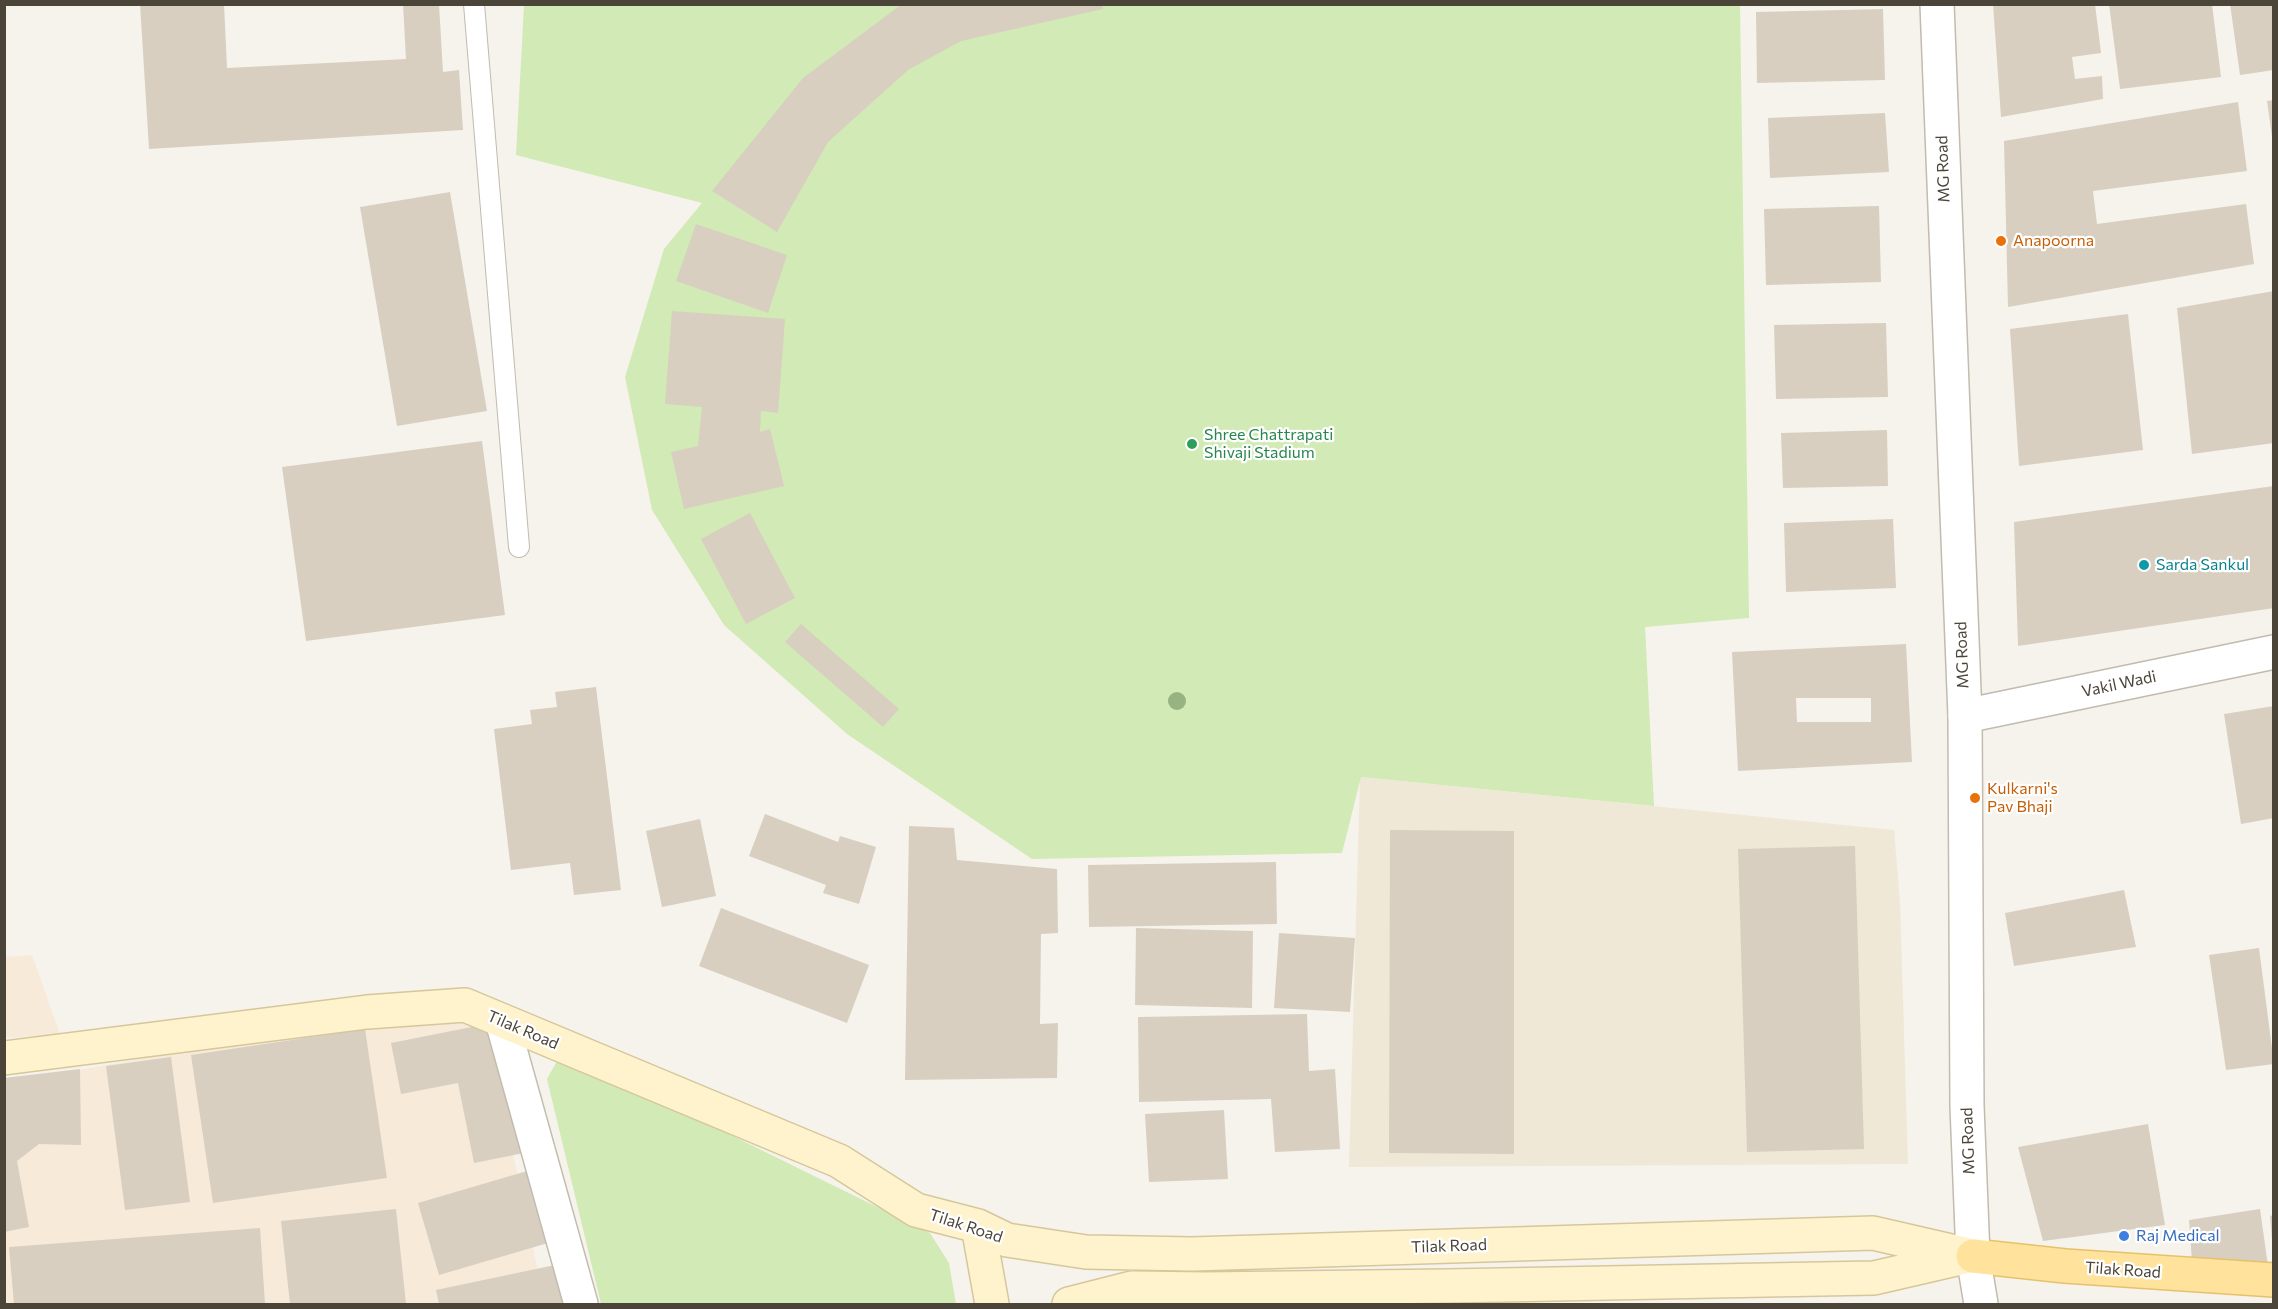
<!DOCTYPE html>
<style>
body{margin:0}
#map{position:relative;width:2278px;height:1309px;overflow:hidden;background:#f6f3ec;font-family:Commissioner,sans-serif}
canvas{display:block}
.frame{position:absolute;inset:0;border:6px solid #4b4439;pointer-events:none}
</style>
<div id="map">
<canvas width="2278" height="1309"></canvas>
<div class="frame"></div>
</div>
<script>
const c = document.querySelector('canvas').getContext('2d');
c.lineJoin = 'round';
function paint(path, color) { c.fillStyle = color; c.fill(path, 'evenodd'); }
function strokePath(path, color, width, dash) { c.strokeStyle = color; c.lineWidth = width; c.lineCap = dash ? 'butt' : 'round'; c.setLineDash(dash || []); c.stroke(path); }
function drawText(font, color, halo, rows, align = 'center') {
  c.font = font + ' Commissioner,sans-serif'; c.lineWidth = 4.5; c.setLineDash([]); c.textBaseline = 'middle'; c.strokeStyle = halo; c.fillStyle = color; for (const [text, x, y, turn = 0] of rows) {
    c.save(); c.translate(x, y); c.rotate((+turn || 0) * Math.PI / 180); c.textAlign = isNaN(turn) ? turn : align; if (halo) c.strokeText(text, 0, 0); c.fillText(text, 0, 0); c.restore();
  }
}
const commercial = new Path2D(`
 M32 955 60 1034 5 1038V957Z
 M379 1017 485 1022 545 1304H5V1083Z`);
const education = new Path2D(`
 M1360 777 1894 830 1900 902 1908 1164 1349 1167Z`);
const green = new Path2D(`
 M524 5H1740L1749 618 1645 627 1654 806 1361 777 1342 853 1032 859 847 734 724 625 652 510 625 377 664 249 702 203 516 155Z
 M562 1052 930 1233 949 1263 956 1304H601L547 1079Z`);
const building = new Path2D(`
 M140 4H224L227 68 406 59 403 4H439L443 72 459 70 463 130 149 149Z
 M902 4H1102L1103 9 961 41 908 70 828 142 777 232 712 191 803 78Z
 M1993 4H2095L2101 53 2072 57 2075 79 2102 76 2103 99 2001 117Z
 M2109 4H2212L2221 77 2120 89Z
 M2230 4H2274V70L2240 75Z
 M1883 9 1885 80 1757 83 1756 12Z
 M2274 100V137H2272L2267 101Z
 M2238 102 2247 171 2093 191 2097 224 2246 204 2254 264 2008 307 2004 141Z
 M1885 113 1889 172 1770 178 1768 118Z
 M450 192 487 411 397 426 360 207Z
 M1879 206 1881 282 1766 285 1764 209Z
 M696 224 787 255 768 313 676 281Z
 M2274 291V443L2192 454 2177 308Z
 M672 311 785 319 778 413 761 411 760 432 770 429 784 486 684 509 671 452 698 446 702 407 665 404Z
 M2128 314 2143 450 2019 466 2010 329Z
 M1886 323 1888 397 1776 399 1774 325Z
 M1887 430 1888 486 1783 488 1781 433Z
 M482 441 505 615 306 641 282 467Z
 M2274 486V608L2018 646 2014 522Z
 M750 513 795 598 746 624 701 539Z
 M1893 519 1896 588 1786 592 1784 523Z
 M801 624 899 709 883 727 785 642Z
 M1906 644 1912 762 1738 771 1732 652ZM1796 698H1871V722H1797Z
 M596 687 621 890 574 895 570 863 511 870 494 729 532 724 530 710 557 707 555 692Z
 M2274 706V818L2241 824 2224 714Z
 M765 814 838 842 840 836 876 847 859 904 823 893 826 885 749 856Z
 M700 819 716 896 662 907 646 831Z
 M909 826 954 828 957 860 1057 869 1058 933 1041 934 1040 1024 1058 1023 1057 1078 905 1080Z
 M1390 830 1514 831V1154L1389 1153Z
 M1855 846 1864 1149 1747 1152 1738 849Z
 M1276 862 1277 924 1089 927 1088 865Z
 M2124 890 2136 947 2014 966 2005 913Z
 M721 908 869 965 847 1023 699 966Z
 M1136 928 1253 931 1252 1008 1135 1005Z
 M1279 933 1355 938 1350 1012 1274 1008Z
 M2259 948 2274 1064 2226 1070 2209 955Z
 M1307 1014 1309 1071 1335 1069 1340 1149 1275 1152 1271 1099 1139 1102 1138 1017Z
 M502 1021 529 1152 474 1163 458 1083 401 1094 391 1043Z
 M365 1029 387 1178 213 1203 191 1055Z
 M171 1057 190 1202 125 1210 106 1066Z
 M80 1069 81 1145 39 1144 17 1161 29 1227 4 1232V1078Z
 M1224 1110 1228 1179 1149 1182 1145 1114Z
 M2148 1124 2165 1225 2043 1241 2018 1147Z
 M534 1169 555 1241 439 1275 418 1203Z
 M396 1209 406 1304H290L281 1221Z
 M2260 1209 2268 1266 2192 1261 2189 1220Z
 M2274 1215V1240H2272L2270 1216Z
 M260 1228 265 1304H14L9 1247Z
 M555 1265 563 1304H439L436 1290Z`);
const service = new Path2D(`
 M474 4 519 547`);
const minor = new Path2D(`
 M1965 716 2274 652`);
const tertiary = new Path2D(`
 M1937 4 1965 716 1967 1106 1973 1256 1981 1304
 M502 1021 581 1304`);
const secondary = new Path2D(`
 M4 1058 367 1012 465 1005 839 1161 916 1210 978 1226 1007 1240 1086 1252 1192 1254 1873 1233 1973 1256
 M978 1226 992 1304
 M1069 1304 1132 1288 1206 1289 1448 1286 1874 1278 1965 1257`);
const primary = new Path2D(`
 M1973 1256 2065 1266 2274 1280`);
const trees = [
 [1177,701]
];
const markers = [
 [2001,241,6,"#e8710a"],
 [1192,444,6,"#2e9e5b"],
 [2144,565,6,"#0f9aa8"],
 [1975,798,6,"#e8710a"],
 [2124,1236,6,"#3f7fe0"]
];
const streetNames = [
 ["MG Road",1943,169,-92],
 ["MG Road",1962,655,-92],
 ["Vakil Wadi",2119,684,-12],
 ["Tilak Road",523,1030,23],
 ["MG Road",1968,1141,-92],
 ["Tilak Road",966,1226,18],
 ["Tilak Road",1449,1246,-2],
 ["Tilak Road",2123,1270,4]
];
const foodNames = [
 ["Anapoorna",2013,241],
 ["Kulkarni's",1987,789],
 ["Pav Bhaji",1987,807]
];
const leisureNames = [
 ["Shree Chattrapati",1204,435],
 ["Shivaji Stadium",1204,453]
];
const cultureNames = [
 ["Sarda Sankul",2156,565]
];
const shopNames = [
 ["Raj Medical",2136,1236]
];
paint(commercial, '#f7ead8');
paint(education, '#efe8d6');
paint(green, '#d2eab5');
paint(building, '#d8cfc1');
strokePath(service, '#c2bbae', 22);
strokePath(minor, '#c2bbae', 36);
strokePath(tertiary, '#c2bbae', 36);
strokePath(secondary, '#d6c79b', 36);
strokePath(primary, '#e6c16a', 36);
strokePath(service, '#fff', 20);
strokePath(minor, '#fff', 33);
strokePath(tertiary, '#fff', 33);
strokePath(secondary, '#fff3cd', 33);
strokePath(primary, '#ffe39c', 33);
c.fillStyle = '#97b381';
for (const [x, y] of trees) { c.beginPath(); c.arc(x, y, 9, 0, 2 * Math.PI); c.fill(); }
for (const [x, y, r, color] of markers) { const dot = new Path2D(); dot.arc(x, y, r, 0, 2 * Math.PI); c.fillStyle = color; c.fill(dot); strokePath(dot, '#fff', 2); }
drawText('16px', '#4b4439', '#fff', streetNames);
drawText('16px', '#c56008', '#fff', foodNames, 'left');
drawText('16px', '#27864d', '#fff', leisureNames, 'left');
drawText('16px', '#0d838f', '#fff', cultureNames, 'left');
drawText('16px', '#366cbe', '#fff', shopNames, 'left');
</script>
